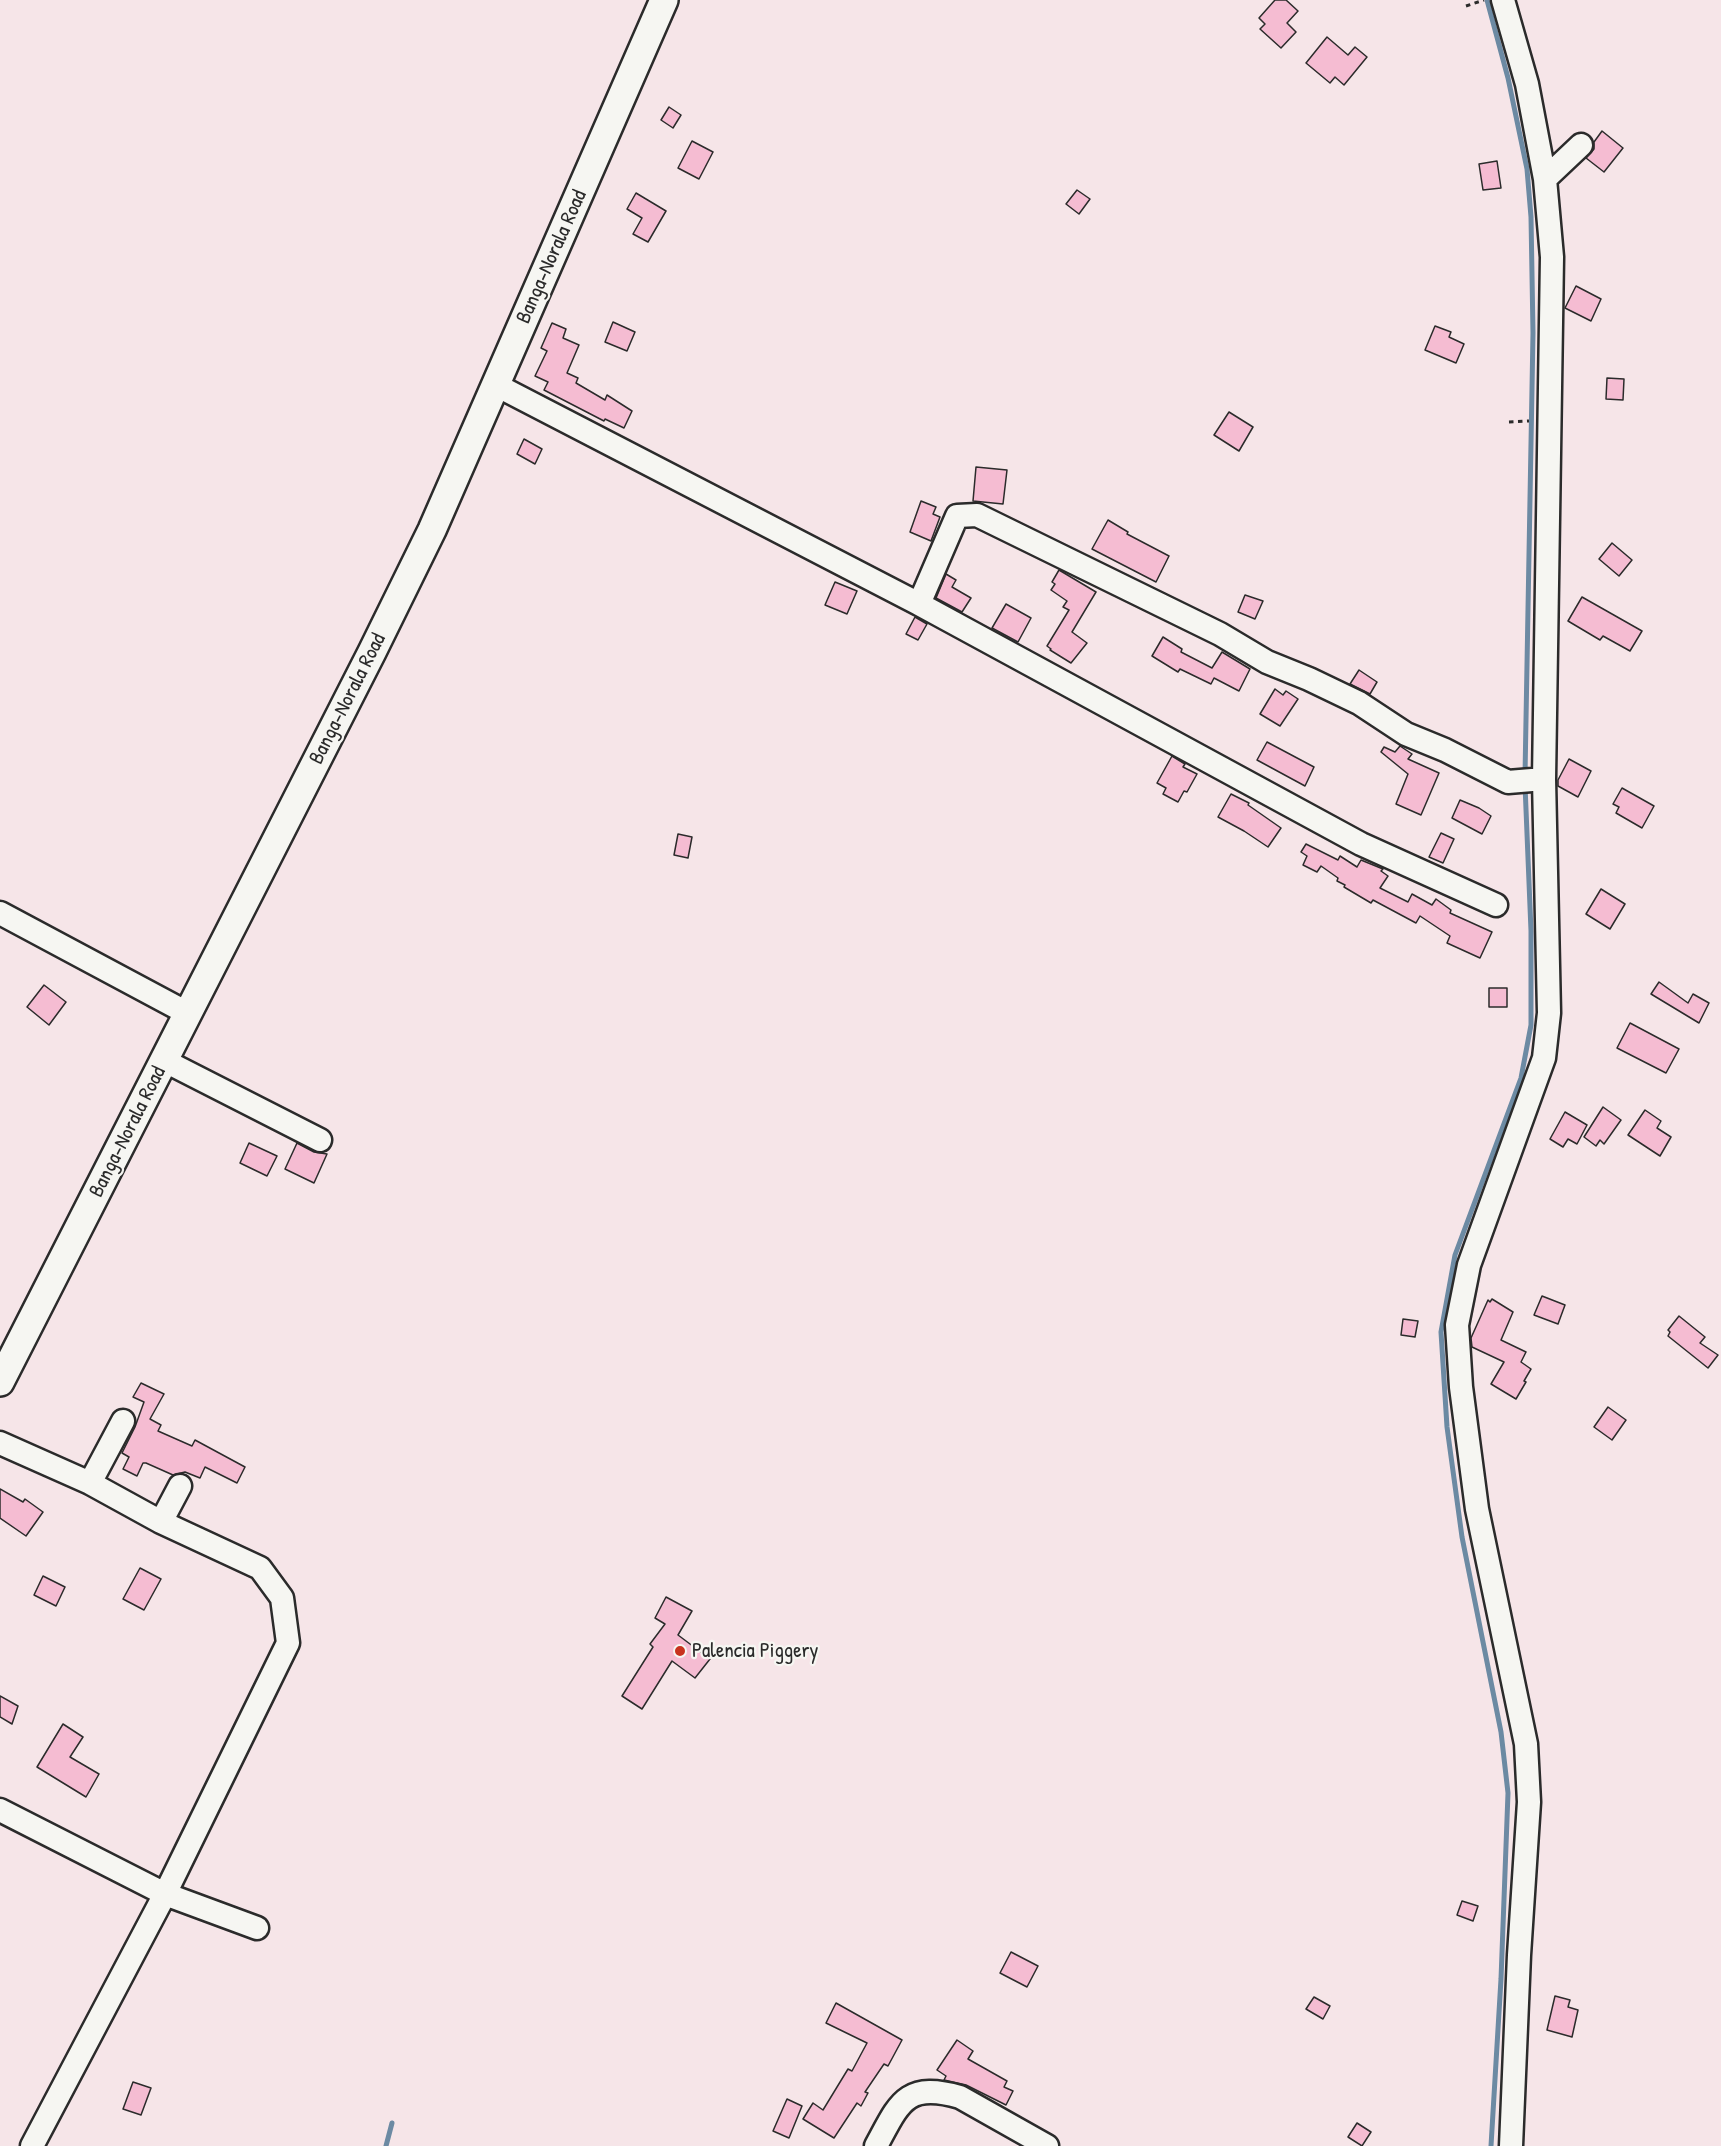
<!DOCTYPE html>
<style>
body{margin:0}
canvas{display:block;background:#f6e5e8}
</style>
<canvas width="1721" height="2146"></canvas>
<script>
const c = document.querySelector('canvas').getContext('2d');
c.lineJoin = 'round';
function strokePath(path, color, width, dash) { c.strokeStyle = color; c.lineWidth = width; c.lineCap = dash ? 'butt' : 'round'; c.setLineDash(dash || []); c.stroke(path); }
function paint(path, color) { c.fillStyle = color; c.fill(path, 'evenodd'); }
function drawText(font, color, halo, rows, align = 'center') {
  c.font = font + ' "Patrick Hand",sans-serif'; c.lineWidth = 4.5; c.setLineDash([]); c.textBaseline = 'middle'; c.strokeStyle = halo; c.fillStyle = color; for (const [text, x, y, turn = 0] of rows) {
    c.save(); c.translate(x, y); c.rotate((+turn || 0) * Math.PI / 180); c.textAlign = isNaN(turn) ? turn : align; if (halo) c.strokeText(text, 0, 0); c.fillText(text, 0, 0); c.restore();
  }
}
const stream = new Path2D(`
 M1487 0 1508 78 1527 169 1531 217 1533 333 1525 775
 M386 2146 392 2123
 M1491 2146 1501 1979 1508 1793 1501 1732 1462 1537 1447 1427 1441 1332 1455 1255 1521 1078 1531 1025V931L1525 785`);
const building = new Path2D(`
 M1275 0H1286L1298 11 1287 23 1296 32 1281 48 1260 29 1265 24 1259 18Z
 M1327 37 1348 55 1355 47 1367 57 1344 85 1335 77 1330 83 1306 63Z
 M669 107 681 115 673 128 661 120Z
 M1602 131 1623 148 1604 172 1586 158 1594 149V142Z
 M692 141 713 152 699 179 678 168Z
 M1497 161 1501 188 1483 190 1479 164Z
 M1077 190 1090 199 1079 214 1066 204Z
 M636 193 666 211 648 242 633 234 642 218 627 209Z
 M1576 286 1601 299 1591 321 1565 308Z
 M613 322 635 332 627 351 605 342Z
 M552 323 566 329 563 338 579 345 567 373 578 378 576 383 605 400 607 395 632 411 624 428 605 419 604 421 544 390 548 382 535 376 547 351 541 348Z
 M1435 326 1451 332 1449 337 1464 344 1456 363 1425 350Z
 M1607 378 1624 379 1623 400 1606 399Z
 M1229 412 1253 427 1239 451 1214 435Z
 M524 439 542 449 535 464 517 454Z
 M976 467 1007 470 1003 504 973 501Z
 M921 501 936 507 933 514 940 517 931 541 910 532Z
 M1108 520 1128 532 1127 534 1169 556 1156 582 1092 549Z
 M1612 543 1632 560 1619 576 1599 559Z
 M1059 570 1096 592 1072 632 1087 643 1071 663 1050 650 1051 649 1047 646 1069 610 1063 607 1067 601 1051 590 1055 584 1052 582Z
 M946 574 956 580 952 587 971 598 962 612 936 598Z
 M835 582 857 591 847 614 825 605Z
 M1245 595 1263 601 1255 619 1238 612Z
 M1582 597 1642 631 1630 651 1603 636 1600 640 1568 621Z
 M1006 604 1031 618 1018 642 992 628Z
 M915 617 927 624 918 640 906 634Z
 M1163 637 1182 649 1181 652 1212 668 1222 652 1250 669 1239 691 1214 678 1211 684 1180 669 1178 672 1152 656Z
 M1359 670 1377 682 1370 694 1350 684Z
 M1275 689 1283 695 1286 691 1298 699 1280 726 1260 714Z
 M1267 742 1314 767 1305 786 1257 760Z
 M1400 746 1412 754 1408 759 1439 773 1421 815 1396 804 1408 774 1381 752 1384 747 1395 752Z
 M1172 756 1185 764 1183 767 1197 774 1187 792 1184 791 1178 802 1163 794 1166 788 1157 783Z
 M1569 759 1591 771 1578 797 1558 786V780Z
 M1622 788 1654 806 1642 828 1616 813 1619 807 1613 804Z
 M1231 794 1249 803 1248 805 1281 828 1268 847 1244 831 1218 817Z
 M1460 800 1479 808 1491 816 1482 834 1452 818Z
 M1441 833 1454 839 1443 863 1429 857Z
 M678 834 692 837 688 858 674 855Z
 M1306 844 1338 860 1340 856 1357 867 1361 860 1383 869 1381 871 1388 876 1380 888 1408 902 1412 894 1432 905 1436 899 1451 910 1450 913 1492 932 1480 958 1447 943 1450 936 1420 916 1416 923 1373 900 1371 903 1344 887 1345 885 1337 881 1338 878 1321 866 1317 872 1303 865 1307 856 1301 852Z
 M1601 889 1625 904 1610 929 1586 914Z
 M1659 982 1688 1003 1693 994 1709 1003 1699 1023 1651 994Z
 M44 985 66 1002 49 1025 27 1007Z
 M1489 988H1507V1007H1489Z
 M1630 1023 1679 1049 1666 1073 1617 1048Z
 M1603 1107 1621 1120 1604 1144 1600 1140 1596 1146 1584 1137Z
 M1645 1110 1661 1121 1657 1128 1671 1137 1660 1156 1628 1135Z
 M1565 1112 1587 1125 1577 1144 1568 1139 1563 1147 1550 1139Z
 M249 1143 277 1156 267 1176 240 1163Z
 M297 1143 314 1152 327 1154 314 1183 285 1169Z
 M1542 1296 1565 1305 1558 1324 1534 1315Z
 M1492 1299 1513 1312 1501 1340 1526 1352 1521 1362 1531 1369 1524 1381 1526 1382 1516 1399 1491 1384 1504 1362 1472 1347 1471 1338 1488 1300 1490 1302Z
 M1679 1316 1705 1337 1700 1343 1718 1355 1708 1368 1668 1336 1670 1332 1668 1330Z
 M1403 1319 1418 1321 1415 1337 1401 1335Z
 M141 1383 164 1394 150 1419 161 1425 158 1431 192 1446 195 1440 245 1467 237 1483 205 1467 200 1478 185 1472 173 1475 146 1463H143L137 1476 123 1469 129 1457 122 1453 135 1427 144 1402 133 1397Z
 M1608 1407 1626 1420 1612 1440 1594 1427Z
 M0 1489 23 1502 25 1499 43 1512 26 1536 0 1518Z
 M140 1568 161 1579 144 1610 123 1599Z
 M43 1576 65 1587 56 1606 34 1595Z
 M666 1597 692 1611 678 1635 710 1659 695 1678 672 1661 642 1709 622 1696 653 1647 650 1644 665 1624 655 1618Z
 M0 1696 18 1706 12 1724 0 1717Z
 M63 1724 83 1737 70 1757 99 1774 86 1797 37 1767Z
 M1462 1901 1478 1906 1473 1921 1457 1915Z
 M1011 1952 1038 1966 1027 1987 1000 1973Z
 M1555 1996 1570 2000 1568 2007 1578 2010 1572 2037 1547 2030Z
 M1314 1997 1330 2006 1323 2019 1306 2009Z
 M836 2003 902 2040 888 2066 884 2064 865 2092 868 2093 861 2106 857 2103 834 2138 803 2119 813 2103 823 2110 848 2069 852 2071 867 2043 826 2023Z
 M957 2040 973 2051 968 2059 1007 2081 1004 2087 1013 2091 1006 2105 966 2085 944 2080 946 2076 937 2070Z
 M133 2082 151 2088 141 2115 123 2109Z
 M787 2099 802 2106 789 2138 773 2131Z
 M1357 2123 1371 2132 1362 2146 1348 2137Z`);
const path = new Path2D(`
 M1466 6 1484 0
 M1509 422 1529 421`);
const minor = new Path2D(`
 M1503 0 1527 84 1545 179 1552 257 1544 779 1549 1013 1544 1058 1469 1265 1457 1325 1461 1387 1477 1509 1526 1744 1529 1802 1519 1955 1511 2146
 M1545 179 1581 145
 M496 385 919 604
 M1496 905 1361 844 919 604 957 516 977 515 1220 634 1267 662 1309 679 1359 703 1406 734 1445 750 1508 782 1544 779
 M0 913 189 1014
 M165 1061 320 1140
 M0 1443 90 1483 161 1522 180 1486
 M90 1483 123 1421
 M0 1810 165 1894 257 1928
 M32 2146 165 1894 288 1643 282 1598 260 1568 161 1522
 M876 2146C899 2104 905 2081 960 2097L1047 2146`);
const major = new Path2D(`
 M0 1382 372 652 432 530 664 0`);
const markers = [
 [680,1651,6,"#c8321e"]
];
const streetNames = [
 ["Banga-Norala Road",552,257,-66],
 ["Banga-Norala Road",348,699,-63],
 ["Banga-Norala Road",128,1132,-63]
];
const poiNames = [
 ["Palencia Piggery",692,1651]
];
strokePath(stream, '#6c8aa3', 5);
paint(building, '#f5bcd2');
strokePath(building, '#2b2b2b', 1.5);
strokePath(minor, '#2b2b2b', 27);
strokePath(major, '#2b2b2b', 32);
strokePath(path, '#2b2b2b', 3, [4.5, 4.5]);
strokePath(minor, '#f6f6f2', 22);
strokePath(major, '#f6f6f2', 27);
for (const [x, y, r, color] of markers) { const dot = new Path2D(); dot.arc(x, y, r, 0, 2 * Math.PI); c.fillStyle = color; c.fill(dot); strokePath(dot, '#f6f6f2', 2); }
drawText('21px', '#2b2b2b', '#f6f6f2', streetNames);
drawText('21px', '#2b2b2b', '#f6f6f2', poiNames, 'left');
</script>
